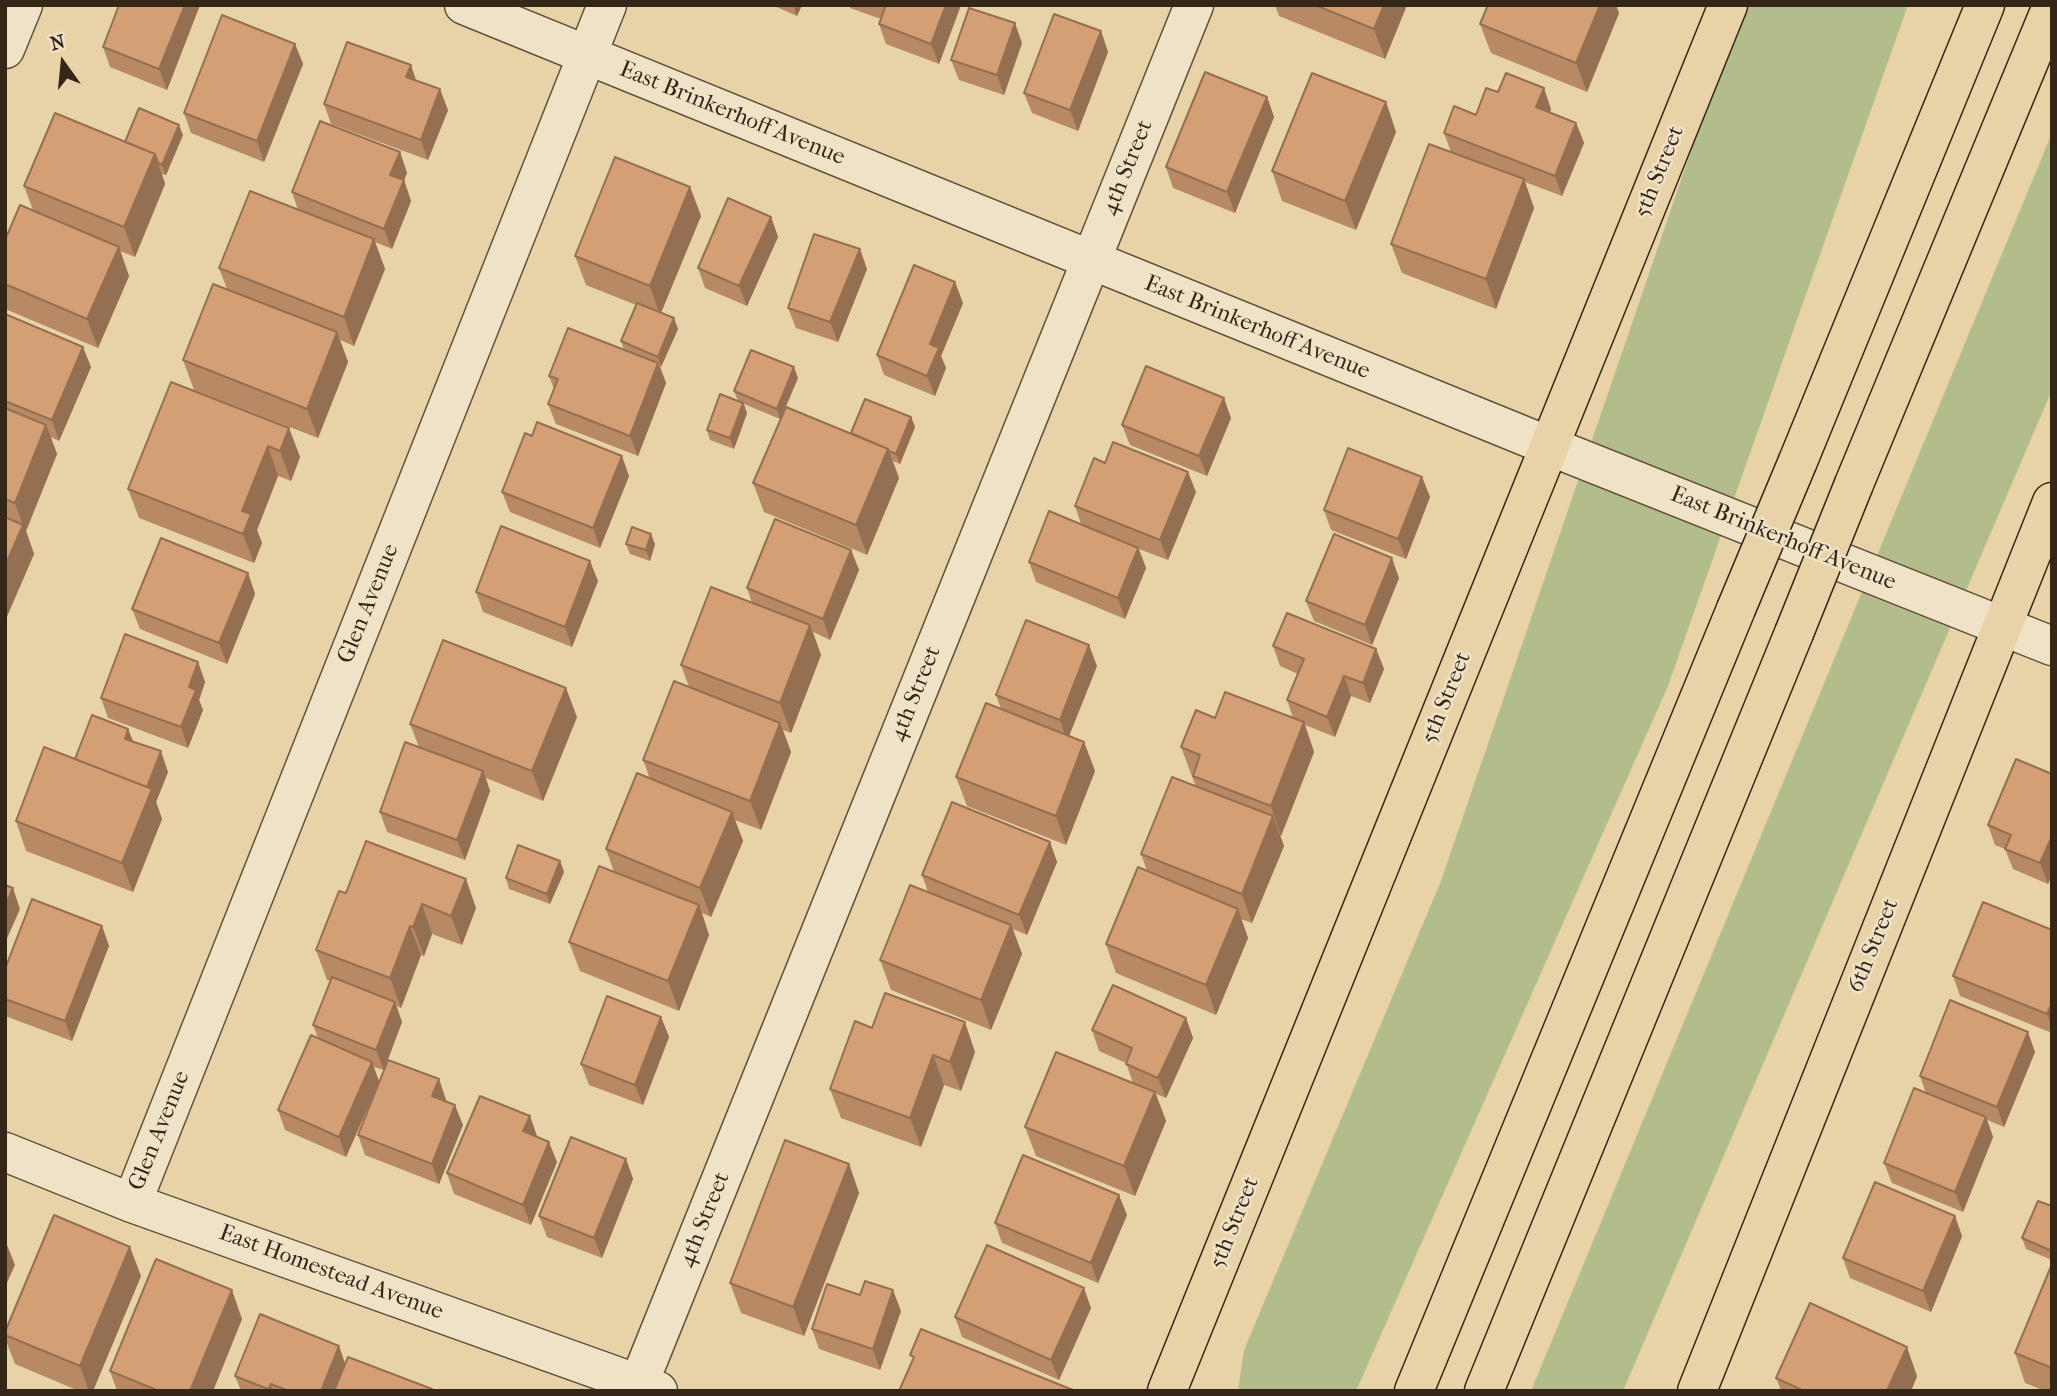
<!DOCTYPE html>
<style>
body{margin:0}
#map{position:relative;width:2057px;height:1396px;overflow:hidden;background:#e8d3a9;font-family:"IM FELL French Canon",serif}
canvas{display:block}
.frame{position:absolute;inset:0;border:7px solid #352718;pointer-events:none}
.north{position:absolute;left:28px;top:28px;width:70px;height:70px;-webkit-text-stroke:5px #f0e2c7;paint-order:stroke;rotate:345deg;font-size:19px;font-weight:700;line-height:28px;text-align:center;color:#352718}
.north::after{content:'';display:block;margin:auto;width:24px;height:32px;background:#352718;clip-path:polygon(50% 0,100% 100%,50% 72%,0 100%)}
</style>
<div id="map">
<canvas width="2057" height="1396"></canvas>
<div class="frame"></div>
<div class="north">N</div>
</div>
<script>
const c = document.querySelector('canvas').getContext('2d');
c.lineJoin = 'round';
function paint(path, color) { c.fillStyle = color; c.fill(path, 'evenodd'); }
function strokePath(path, color, width, dash) { c.strokeStyle = color; c.lineWidth = width; c.lineCap = dash ? 'butt' : 'round'; c.setLineDash(dash || []); c.stroke(path); }
function drawText(font, color, halo, rows, align = 'center') {
  c.font = font + ' "IM FELL French Canon",serif'; c.lineWidth = 5; c.setLineDash([]); c.textBaseline = 'middle'; c.strokeStyle = halo; c.fillStyle = color; for (const [text, x, y, turn = 0] of rows) {
    c.save(); c.translate(x, y); c.rotate((+turn || 0) * Math.PI / 180); c.textAlign = isNaN(turn) ? turn : align; if (halo) c.strokeText(text, 0, 0); c.fillText(text, 0, 0); c.restore();
  }
}
const green = new Path2D(`
 M1741 5H1908L1668 686 1356 1391H1238L1244 1350 1441 881Z
 M2052 133V390L1623 1391H1531Z`);
const minor = new Path2D(`
 M464 5 1549 446 2052 646
 M5 49 23 5
 M5 1152 132 1203 658 1391
 M132 1203 607 5
 M639 1383 1194 5`);
const major = new Path2D(`
 M1167 1391 1728 5
 M1697 1391 2052 502`);
const highway = new Path2D(`
 M1798 461 1985 5
 M1854 484 2052 6
 M1414 1391 1736 609
 M1484 1391 1794 633`);
const highwayBridge = new Path2D(`
 M1736 609 1798 461
 M1794 633 1854 484`);
const wall = new Path2D(`
 M200 5 167 90 110 67 103 47Z
 M772 5H802L797 16Z
 M850 5H961L939 64 886 44 879 24 881 19 850 8Z
 M1275 5H1407L1385 59 1279 16Z
 M1619 13 1587 92 1491 53 1480 24Z
 M1101 31 1108 52 1078 131 1032 113 1024 93Z
 M1022 43 1004 95 959 80 951 60Z
 M295 44 303 64 264 162 191 133 184 113Z
 M416 80 448 110 428 160 331 124 324 104Z
 M1267 97 1274 117 1235 213 1173 188 1166 167Z
 M1386 102 1396 132 1356 230 1282 201 1272 171Z
 M1551 109 1550 113 1576 123 1584 143 1562 196 1525 182 1534 208 1496 309 1402 273 1391 244 1451 152 1444 133 1476 115Z
 M183 135 166 175 162 174 165 184 135 257 120 251 129 276 98 348 5 309V240L33 210 24 186 125 142Z
 M400 152 407 173 404 180 411 201 392 249 375 242 385 269 354 346 340 340 348 362 318 438 194 390 183 360 227 289 219 268 298 210 292 192Z
 M690 187 701 216 661 313 678 329 661 367 660 366 666 383 638 456 556 424 548 404 554 389 549 376 624 350 621 341 636 305 586 285 575 256Z
 M771 217 778 237 747 306 705 288 698 268Z
 M867 269 838 342 796 328 788 308Z
 M963 303 941 356 946 368 935 396 884 375 877 355Z
 M5 314 91 367 59 441 51 437 57 454 26 531 34 554 5 621Z
 M798 378 786 407 851 433 911 417 915 427 900 464 893 461 899 478 867 555 764 512 753 483 780 419 744 404 747 413 734 449 710 440 707 430 738 401 734 391Z
 M1231 418 1207 476 1130 445 1122 425Z
 M289 428 300 457 291 481 278 476 257 530 262 543 254 563 139 518 128 489Z
 M1105 463 1196 492 1168 560 1139 549 1146 568 1125 619 1036 582 1029 562 1081 524 1075 506Z
 M629 476 600 548 510 512 502 492Z
 M1422 477 1430 497 1406 559 1331 530 1324 510Z
 M626 544H655L650 561 630 554Z
 M851 550 859 570 830 640 813 632 821 655 791 733 783 730 791 752 761 830 735 820 743 841 711 917 702 913 709 935 679 1011 580 971 569 942 614 872 606 849 650 779 643 760 689 687 681 665 752 603 747 588Z
 M248 573 255 594 227 664 140 629 132 609Z
 M1399 578 1372 645 1314 621 1306 601Z
 M598 581 572 647 483 612 476 592Z
 M1273 646 1376 649 1384 669 1370 703 1351 696 1335 737 1305 725 1314 752 1281 836 1280 835 1284 846 1252 923 1241 919 1248 938 1216 1015 1116 973 1106 944 1147 871 1141 854 1196 787 1181 747 1215 718H1293L1287 700 1298 674 1280 666Z
 M198 662 205 682 199 700 203 710 188 748 108 718 101 698Z
 M1097 666 1069 736 1084 742 1095 771 1066 845 967 806 956 777 1001 709 996 695Z
 M577 717 543 801 486 778 490 791 465 860 387 832 380 812 419 747 410 724Z
 M128 729 133 741 168 772 156 802 162 819 133 892 26 851 16 821 75 759Z
 M2052 774V874L2048 884 2013 869 2005 849 1995 845 1988 825Z
 M1050 842 1057 862 1027 935 1013 929 1022 954 991 1030 891 990 880 960 928 892 922 875Z
 M560 861 564 872 550 904 509 889 506 878Z
 M346 893 476 908 462 945 432 934 424 956 421 955 401 1008 396 1006 402 1022 385 1066 439 1079 446 1100V1101L463 1125 439 1184 365 1155 358 1135 374 1095 346 1157 285 1130 278 1110 318 1038 313 1025 331 981 327 980 316 950ZM374 1067 384 1070 379 1081Z
 M102 926 109 946 72 1041 5 1016V969Z
 M2052 930V1033L1960 996 1953 976Z
 M661 1017 669 1037 643 1105 589 1085 581 1064Z
 M1186 1018 1193 1038 1166 1098 1156 1094 1166 1121 1135 1196 1036 1156 1025 1127 1133 1083 1126 1063 1099 1051 1092 1030Z
 M872 1028 975 1052 961 1091 944 1085 921 1147 841 1118 830 1089Z
 M2035 1052 2004 1127 1987 1120 1993 1137 1963 1212 1892 1183 1884 1163 1926 1093 1920 1076Z
 M537 1137 557 1162 531 1225 454 1194 447 1173Z
 M626 1159 633 1179 602 1258 547 1237 539 1216Z
 M849 1164 859 1193 804 1336 741 1313 730 1283Z
 M2052 1206V1260L2026 1249 2022 1238Z
 M1127 1215 1098 1283 1002 1243 995 1223Z
 M1962 1236 1931 1312 1850 1278 1843 1258Z
 M2052 1264V1391H2045L2025 1383 2015 1353Z
 M141 1276 93 1391H79L15 1364 5 1338V1332Z
 M860 1295 901 1311 880 1370 819 1349 812 1329Z
 M1091 1308 1059 1380 962 1337 955 1317Z
 M242 1319 213 1391H117L110 1371Z
 M345 1364 433 1391H241L235 1376Z
 M1917 1376 1911 1391H1781L1776 1378Z`);
const shadedWall = new Path2D(`
 M185 5H200L167 90 159 69Z
 M793 5H802L797 16Z
 M946 5H961L939 64 931 44Z
 M1384 5H1407L1385 59 1374 29Z
 M1600 5H1616L1619 13 1587 92 1576 63Z
 M1015 23 1022 43 1004 95 997 75Z
 M1101 31 1108 52 1078 131 1070 110Z
 M295 44 303 64 264 162 257 141Z
 M411 65 418 86 406 77Z
 M1544 88 1551 109 1544 128 1536 107Z
 M440 89 448 110 428 160 421 140Z
 M1267 97 1274 117 1235 213 1227 192Z
 M1386 102 1396 132 1356 230 1345 201Z
 M1576 123 1584 143 1562 196 1555 176Z
 M179 125 183 135 166 175 162 165Z
 M400 152 407 173 404 180 411 201 392 249 384 229 390 175Z
 M155 154 165 184 135 257 124 227Z
 M1524 179 1534 208 1496 309 1486 279Z
 M690 187 701 216 660 315 650 286Z
 M771 217 778 237 747 306 739 286Z
 M374 239 385 269 354 346 344 317Z
 M119 247 129 276 98 348 87 319Z
 M860 249 867 269 838 342 830 322Z
 M955 282 963 303 941 356 946 368 935 396 927 376 930 344Z
 M674 318 678 329 661 367 658 357Z
 M337 332 348 362 318 438 307 409Z
 M83 347 91 367 59 441 52 420Z
 M658 363 666 383 638 456 630 436Z
 M794 367 798 378 780 419 777 409Z
 M1224 398 1231 418 1207 476 1199 456Z
 M743 403 747 413 734 449 730 438Z
 M911 417 915 427 900 464 896 454Z
 M46 425 57 454 26 531 34 554 5 621V566L23 525 15 503Z
 M289 428 300 457 291 481 280 451Z
 M268 446 278 476 257 530 262 543 254 563 243 534 242 511Z
 M888 449 899 478 867 555 856 525Z
 M622 456 629 476 600 548 593 528Z
 M1188 472 1196 492 1168 560 1160 540Z
 M1422 477 1430 497 1406 559 1398 539Z
 M651 534 655 544 650 561 646 550Z
 M1138 548 1146 568 1125 619 1118 598Z
 M851 550 859 570 830 640 823 619Z
 M1392 558 1399 578 1372 645 1365 625Z
 M590 561 598 581 572 647 565 627Z
 M248 573 255 594 227 664 219 643Z
 M810 625 821 655 791 733 780 703Z
 M1089 645 1097 666 1067 741 1060 720Z
 M1376 649 1384 669 1370 703 1363 683Z
 M198 662 205 682 199 700 203 710 188 748 181 727 189 687Z
 M1344 676 1351 696 1335 737 1327 717Z
 M566 688 577 717 543 801 532 771Z
 M1304 722 1314 752 1281 836 1271 806Z
 M780 723 791 752 761 830 750 801Z
 M128 729 136 749 125 739Z
 M1084 742 1095 771 1066 845 1056 816Z
 M161 751 168 772 156 802 162 819 133 892 122 863 147 787Z
 M483 771 490 791 465 860 457 840Z
 M732 812 743 841 711 917 700 888Z
 M1273 816 1284 846 1252 923 1242 894Z
 M2052 836V874L2048 884 2040 863Z
 M1050 842 1057 862 1027 935 1019 915Z
 M560 861 564 872 550 904 547 894Z
 M466 879 476 908 462 945 451 916Z
 M13 888 20 909 5 943V906Z
 M422 904 432 934 424 956 413 927Z
 M699 905 709 935 679 1011 668 981Z
 M1238 909 1248 938 1216 1015 1206 985Z
 M1011 925 1022 954 991 1030 981 1000Z
 M102 926 109 946 72 1041 65 1021Z
 M410 926 421 955 401 1008 390 978Z
 M395 1002 402 1022 384 1070 376 1050Z
 M2052 1003V1026L2047 1014Z
 M661 1017 669 1037 643 1105 635 1085Z
 M1186 1018 1193 1038 1166 1098 1158 1078Z
 M965 1022 975 1052 961 1091 950 1062Z
 M2028 1032 2035 1052 2004 1127 1997 1107Z
 M933 1055 944 1085 921 1147 910 1118Z
 M372 1062 379 1082 346 1157 339 1137Z
 M439 1079 446 1100 439 1116 432 1096Z
 M1155 1092 1166 1121 1135 1196 1124 1166Z
 M455 1105 463 1125 439 1184 432 1164Z
 M530 1116 537 1136 523 1131Z
 M1986 1117 1993 1137 1963 1212 1955 1192Z
 M549 1142 557 1162 531 1225 523 1205Z
 M626 1159 633 1179 602 1258 594 1238Z
 M849 1164 859 1193 804 1336 793 1307Z
 M1119 1195 1127 1215 1098 1283 1091 1263Z
 M1955 1216 1962 1236 1931 1312 1923 1291Z
 M7 1245 15 1265 5 1287V1250Z
 M130 1247 141 1276 93 1391H89L80 1366Z
 M1084 1288 1091 1308 1059 1380 1051 1360Z
 M232 1290 242 1319 213 1391H190Z
 M893 1290 901 1311 880 1370 873 1349Z
 M339 1346 346 1366 336 1391H321Z
 M1907 1347 1917 1376 1911 1391H1887Z
 M271 1384 273 1391H269Z`);
const building = new Path2D(`
 M119 5H185L159 69 103 47Z
 M886 5H946L931 44 879 24Z
 M1315 5H1384L1374 29Z
 M1488 5H1600L1576 63 1480 24Z
 M969 8 1015 23 997 75 951 60Z
 M1054 14 1101 31 1070 110 1024 93Z
 M222 15 295 44 257 141 184 113Z
 M347 42 411 65 406 77 440 89 421 140 324 104Z
 M1205 72 1267 97 1227 192 1166 167Z
 M1312 73 1386 102 1345 201 1272 171Z
 M1506 73 1544 88 1536 107 1576 123 1555 176 1444 133 1454 106 1476 115 1486 88 1498 92Z
 M139 108 179 125 162 165 158 163 155 154 125 142Z
 M55 113 155 154 124 227 24 186Z
 M320 121 400 152 390 175 404 180 384 229 292 192Z
 M1429 144 1524 179 1486 279 1391 244Z
 M615 157 690 187 650 286 575 256Z
 M250 191 374 239 344 317 219 268Z
 M728 198 771 217 739 286 698 268Z
 M20 205 119 247 87 319 5 284V240Z
 M814 234 860 249 830 322 788 308Z
 M914 265 955 282 930 344 939 348 927 376 877 355Z
 M213 284 337 332 307 409 183 360Z
 M637 303 674 318 658 357 621 341Z
 M5 314 83 347 52 420 5 401Z
 M568 328 658 363 630 436 548 404 558 379 549 376Z
 M751 350 794 367 777 409 734 391Z
 M1146 366 1224 398 1199 456 1122 425Z
 M171 382 289 428 280 451 268 446 242 511 251 514 243 534 128 489Z
 M720 394 743 403 730 438 707 430Z
 M865 399 911 417 896 454 889 451 888 449 851 433Z
 M786 407 888 449 856 525 753 483Z
 M5 408 46 425 15 503 5 499Z
 M537 422 622 456 593 528 502 492 525 433 532 436Z
 M1113 442 1188 472 1160 540 1075 506 1094 458 1105 463Z
 M1348 448 1422 477 1398 539 1324 510Z
 M1049 511 1138 548 1118 598 1029 562Z
 M5 517 23 525 5 566Z
 M775 519 851 550 823 619 747 588Z
 M501 526 590 561 565 627 476 592Z
 M632 527 651 534 646 550 626 544Z
 M1334 534 1392 558 1365 625 1306 601Z
 M161 538 248 573 219 643 132 609Z
 M711 587 810 625 780 703 681 665Z
 M1287 613 1376 649 1363 683 1344 676 1327 717 1287 700 1304 659 1273 646Z
 M1026 620 1089 645 1060 720 996 695Z
 M125 634 198 662 189 687 196 690 181 727 101 698Z
 M443 640 566 688 532 771 410 724Z
 M674 681 780 723 750 801 643 760Z
 M1225 692 1304 722 1271 806 1193 776 1200 755 1181 747 1196 710 1215 718Z
 M986 703 1084 742 1056 816 956 777Z
 M92 715 128 729 125 739 161 751 147 787 75 759Z
 M405 742 483 771 457 840 380 812Z
 M44 747 152 789 122 863 16 821Z
 M2016 759 2052 774V836L2040 863 2005 849 2011 835 1988 825Z
 M637 773 732 812 700 888 606 849Z
 M1172 777 1273 816 1242 894 1141 854Z
 M952 802 1050 842 1019 915 922 875Z
 M366 841 466 879 451 916 422 904 413 927 410 926 390 978 316 950 339 891 346 893Z
 M518 845 560 861 547 894 506 878Z
 M599 866 699 905 668 981 569 942Z
 M1138 867 1238 909 1206 985 1106 944Z
 M5 885 13 888 5 906Z
 M910 885 1011 925 981 1000 880 960Z
 M32 899 102 926 65 1021 5 999V969Z
 M1983 902 2052 930V1003L2047 1014 1953 976Z
 M332 977 395 1002 376 1050 313 1025Z
 M1113 985 1186 1018 1158 1078 1126 1064 1132 1048 1092 1030Z
 M885 993 965 1022 950 1062 933 1055 910 1118 830 1089 855 1021 872 1028Z
 M607 996 661 1017 635 1085 581 1064Z
 M1950 1000 2028 1032 1997 1107 1920 1076Z
 M311 1035 372 1062 339 1137 278 1110Z
 M1056 1052 1155 1092 1124 1166 1025 1127Z
 M388 1060 439 1079 432 1096 455 1105 432 1164 358 1135Z
 M1914 1088 1986 1117 1955 1192 1884 1163Z
 M480 1096 530 1116 523 1131 549 1142 523 1205 447 1173Z
 M571 1137 626 1159 594 1238 539 1216Z
 M785 1140 849 1164 793 1307 730 1283Z
 M1023 1155 1119 1195 1091 1263 995 1223Z
 M1875 1182 1955 1216 1923 1291 1843 1258Z
 M2038 1201 2052 1206V1251L2022 1238Z
 M54 1215 130 1247 80 1366 5 1335V1332Z
 M987 1245 1084 1288 1051 1360 955 1317Z
 M156 1259 232 1290 190 1391H159L110 1371Z
 M2052 1264V1368L2015 1353Z
 M865 1281 893 1290 873 1349 812 1329 827 1284 860 1295Z
 M1810 1303 1907 1347 1887 1391H1804L1776 1378Z
 M260 1314 339 1346 321 1391H289L271 1384 268 1389 235 1376Z
 M921 1329 1073 1390 899 1391 914 1357 910 1355Z
 M348 1357 432 1389V1391H334Z`);
const streetNames = [
 ["East Brinkerhoff Avenue",732,114,22],
 ["4th Street",1128,168,-68],
 ["5th Street",1660,172,-68],
 ["East Brinkerhoff Avenue",1257,328,22],
 ["East Brinkerhoff Avenue",1783,539,22],
 ["Glen Avenue",369,604,-68],
 ["4th Street",916,694,-68],
 ["5th Street",1447,698,-68],
 ["6th Street",1874,946,-68],
 ["Glen Avenue",160,1131,-68],
 ["4th Street",705,1220,-68],
 ["5th Street",1235,1223,-68],
 ["East Homestead Avenue",331,1273,20]
];
paint(green, '#b2bd8b');
strokePath(minor, '#62523c', 41);
strokePath(major, '#352718', 41);
strokePath(highway, '#352718', 41);
strokePath(minor, '#f0e2c7', 38);
strokePath(major, '#e8d3a9', 38);
strokePath(highway, '#e8d3a9', 38);
strokePath(highwayBridge, '#352718', 41, []);
strokePath(highwayBridge, '#e8d3a9', 38);
paint(wall, '#b78965');
paint(shadedWall, '#956f52');
paint(building, '#d59f75');
strokePath(building, '#956f52', 2);
drawText('23px', '#352718', '#f0e2c7', streetNames);
</script>
